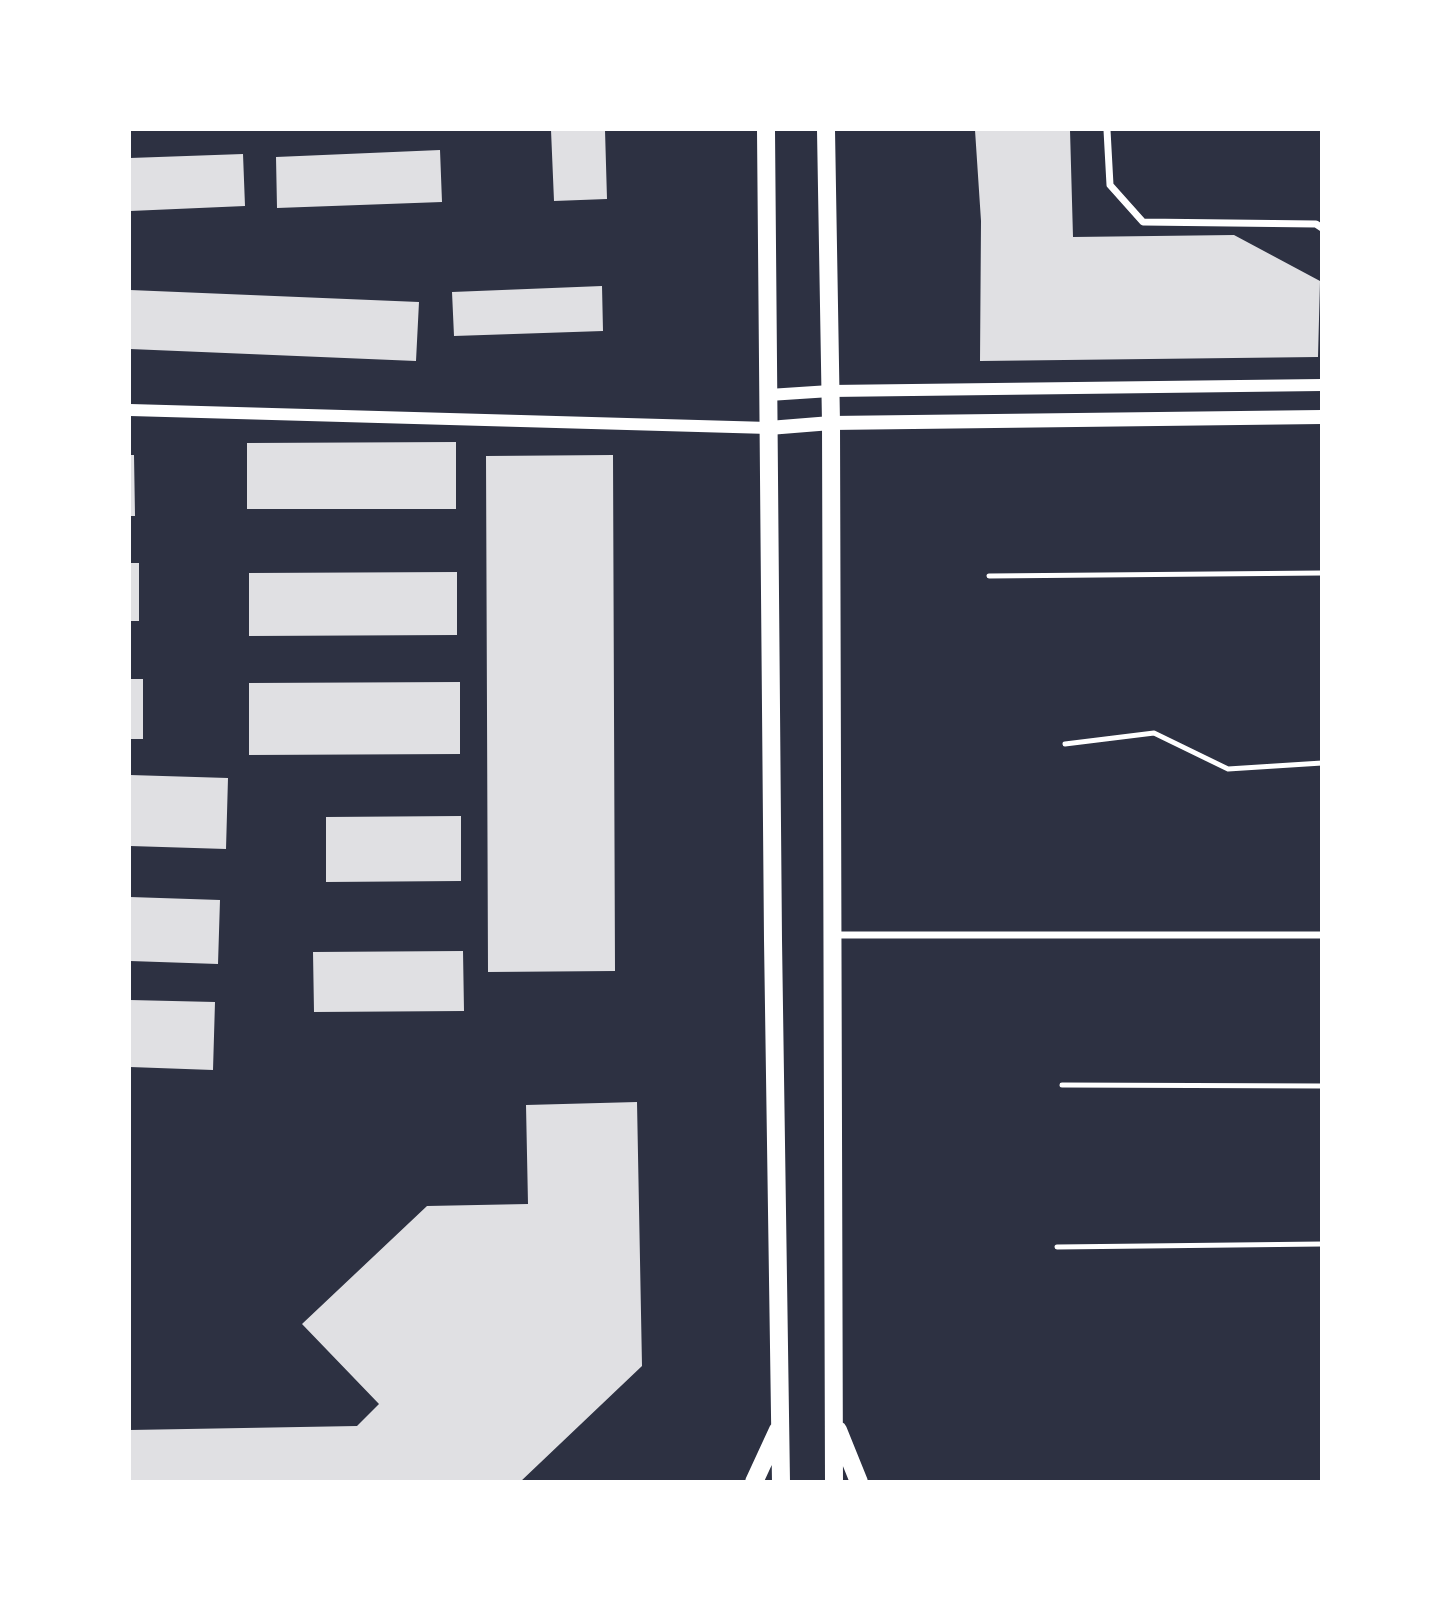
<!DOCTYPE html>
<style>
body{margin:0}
#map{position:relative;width:1451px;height:1611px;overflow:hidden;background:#2d3142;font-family:"Asap Condensed",sans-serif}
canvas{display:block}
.frame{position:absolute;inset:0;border:131px solid #fff;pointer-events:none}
</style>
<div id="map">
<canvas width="1451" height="1611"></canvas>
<div class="frame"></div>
</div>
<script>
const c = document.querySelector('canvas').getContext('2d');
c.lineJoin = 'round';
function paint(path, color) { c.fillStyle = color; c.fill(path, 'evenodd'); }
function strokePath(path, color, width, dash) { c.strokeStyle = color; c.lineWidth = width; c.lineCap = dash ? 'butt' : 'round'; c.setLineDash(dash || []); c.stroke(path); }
const building = new Path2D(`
 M551 130H605L607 199 554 201Z
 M975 130H1070L1073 237 1234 235 1320 281 1318 357 980 361 981 221Z
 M440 150 442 202 277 208 276 157Z
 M243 154 245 206 130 211V158Z
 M602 286 603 331 454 336 452 292Z
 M130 290 419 302 416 361 130 349Z
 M456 442V509H247V443Z
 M130 455H134L135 516H130Z
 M613 455 615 971 488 972 486 456Z
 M130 563H139V621H130Z
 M457 572V635L249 636V573Z
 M130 679H143V739H130Z
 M460 682V754L249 755V683Z
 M130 775 228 778 226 849 130 846Z
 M461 816V881L326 882V817Z
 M130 897 220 900 218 964 130 961Z
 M463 951 464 1011 314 1012 313 952Z
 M130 1000 215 1002 213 1070 130 1067Z
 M637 1102 642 1366 520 1482H130V1430L357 1426 379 1404 302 1324 427 1206 528 1204 526 1105Z`);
const service = new Path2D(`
 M989 576 1322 573
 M1065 744 1154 733 1228 769 1322 763
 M1062 1085 1322 1086
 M1057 1247 1322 1244`);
const minor = new Path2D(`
 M1107 130 1110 185 1143 222 1316 224 1322 228
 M833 935H1322`);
const tertiary = new Path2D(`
 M769 395 830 391 1322 385
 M130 410 769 428`);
const secondary = new Path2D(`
 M769 428 831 423 1322 417`);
const primary = new Path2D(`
 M766 130 773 940 781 1482
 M826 130 831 423 834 1482
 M838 1430 859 1482
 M754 1482 778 1430`);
paint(building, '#e0e0e3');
strokePath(service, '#fff', 5);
strokePath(minor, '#fff', 7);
strokePath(tertiary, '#fff', 12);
strokePath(secondary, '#fff', 14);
strokePath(primary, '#fff', 18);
</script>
